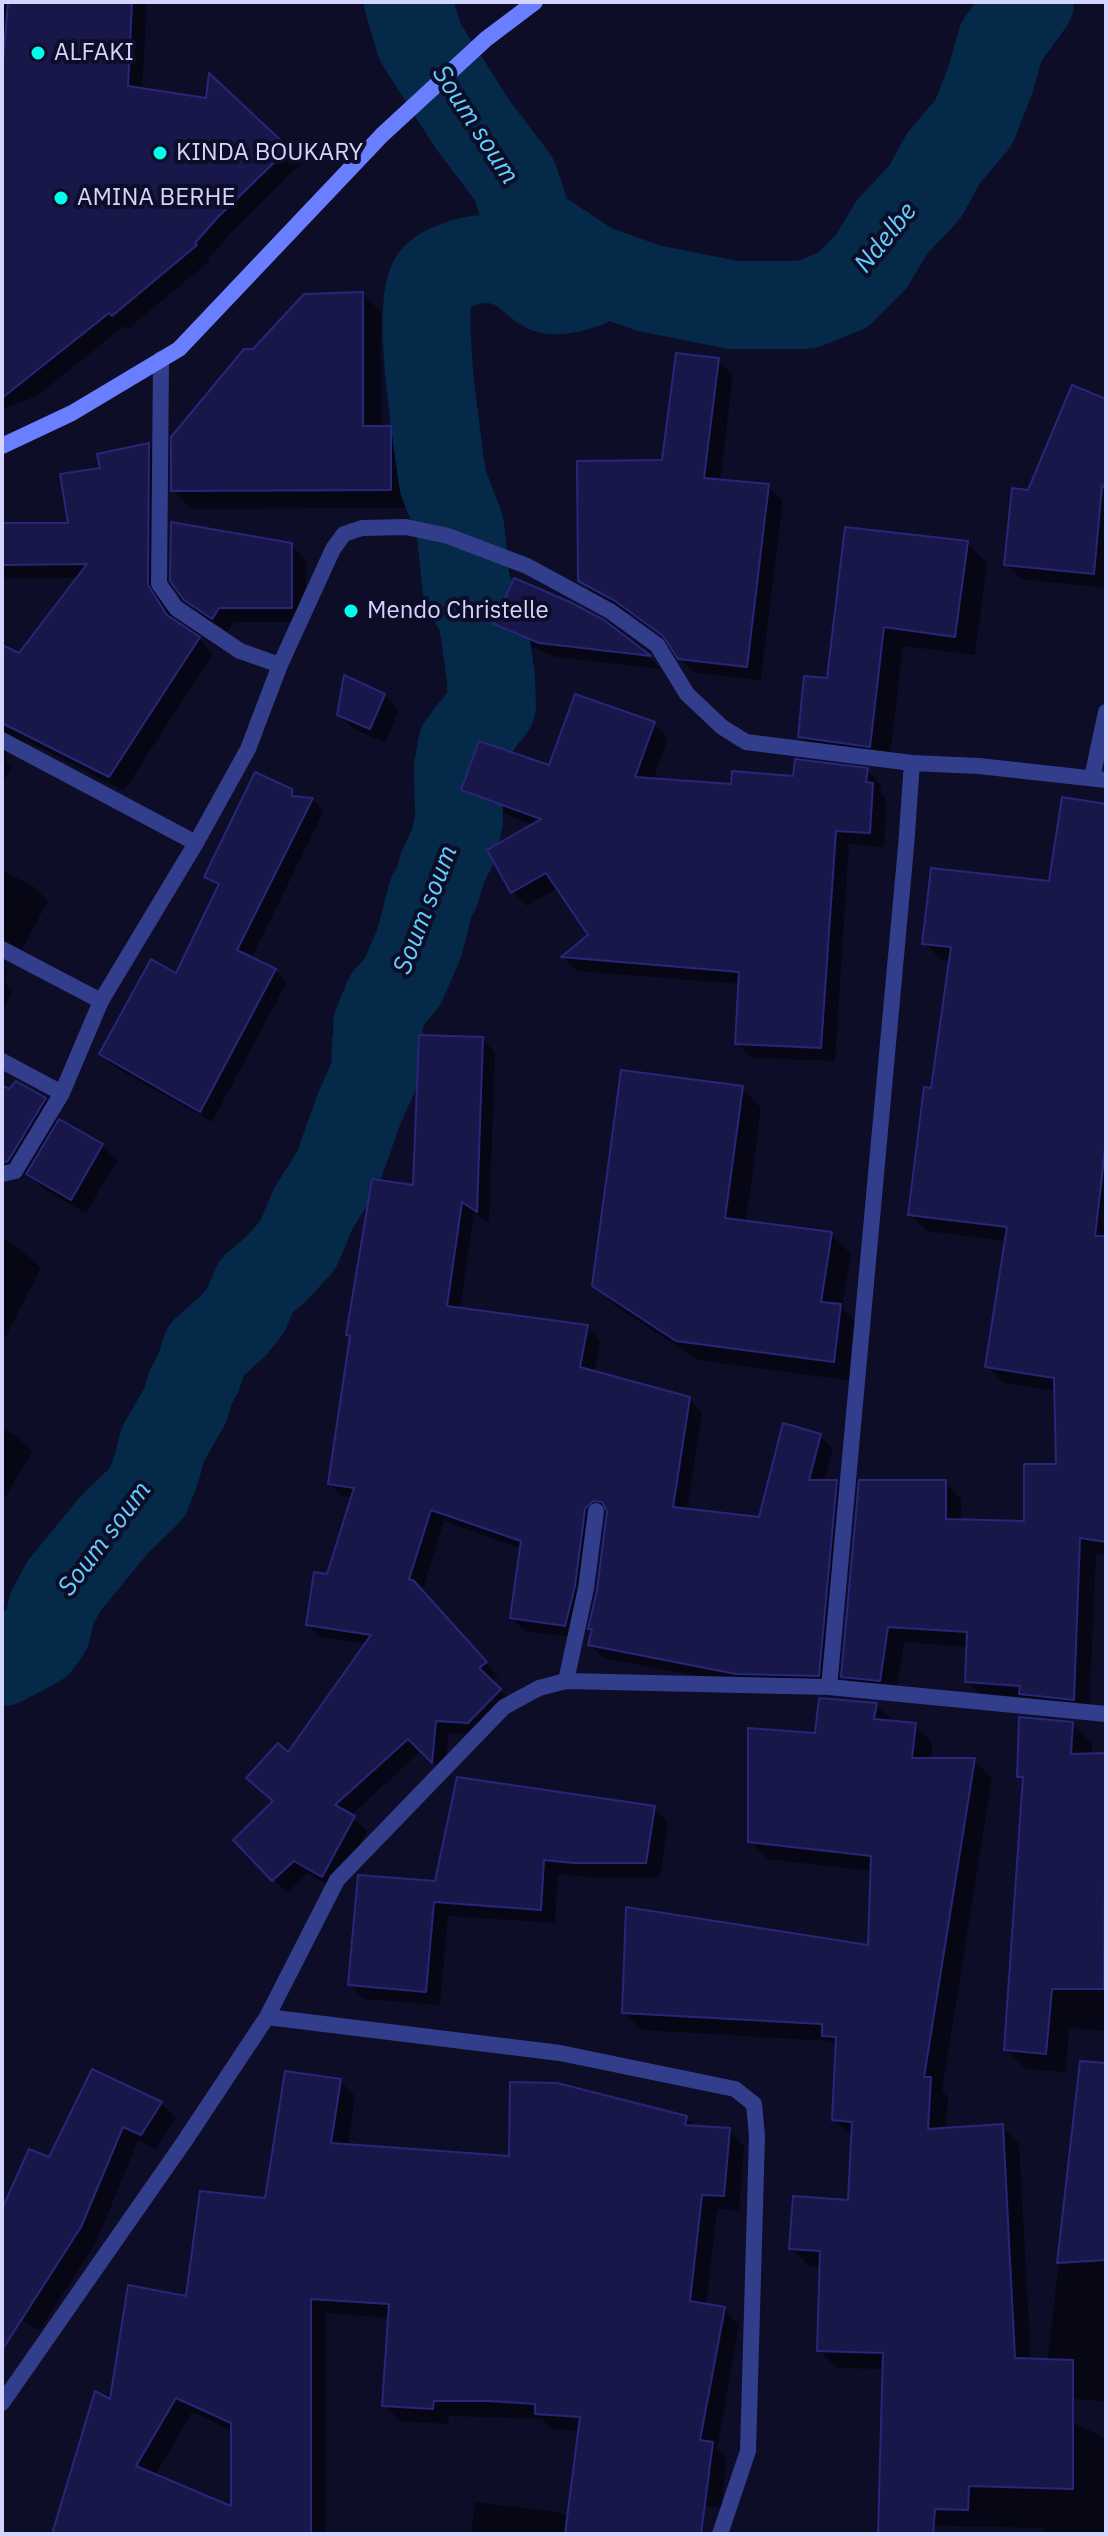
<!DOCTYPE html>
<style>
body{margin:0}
#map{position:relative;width:1108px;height:2536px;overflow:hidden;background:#0d0d27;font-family:"IBM Plex Sans",sans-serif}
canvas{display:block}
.frame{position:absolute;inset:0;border:4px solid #d3d5ff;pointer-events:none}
</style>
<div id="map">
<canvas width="1108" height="2536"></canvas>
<div class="frame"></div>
</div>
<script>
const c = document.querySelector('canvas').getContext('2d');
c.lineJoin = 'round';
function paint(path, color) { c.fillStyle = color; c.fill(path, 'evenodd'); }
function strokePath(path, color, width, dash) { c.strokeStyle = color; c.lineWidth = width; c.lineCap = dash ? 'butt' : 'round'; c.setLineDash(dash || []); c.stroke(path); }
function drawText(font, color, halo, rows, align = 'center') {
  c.font = font + ' "IBM Plex Sans",sans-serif'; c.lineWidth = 8; c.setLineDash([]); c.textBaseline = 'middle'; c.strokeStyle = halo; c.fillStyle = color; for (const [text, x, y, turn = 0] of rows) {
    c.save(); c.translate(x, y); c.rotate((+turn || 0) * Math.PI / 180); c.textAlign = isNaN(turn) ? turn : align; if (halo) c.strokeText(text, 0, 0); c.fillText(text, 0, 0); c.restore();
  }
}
const shadow = new Path2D(`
 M2 2H147L142 90 287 149 302 163 233 231 208 259 210 261 128 329 124 326 37 396 2 409Z
 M363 294 381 312V428H390L409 446V508L191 509 173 490 254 351Z
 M718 360 733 375 720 481 768 486 783 501 761 680 695 673 680 658 670 643 633 616 595 596 580 580 664 462Z
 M1106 401V588L1021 579 1006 564 1029 492Z
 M149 445 163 460 162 601 176 623 199 639 213 654 124 791 27 741 25 745 7 749 6 761 12 767 2 784V661L19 656 78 578 2 579V525H70L102 469Z
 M967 543 987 563 975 655 903 646 889 765 820 757 800 737 828 680Z
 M291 545 306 561V622H234L228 632 201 615 185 599Z
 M603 622 649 657 661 669 556 657 512 638 497 623Z
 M384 695 399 710 385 743 354 729 339 714Z
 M654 724 668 738 653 780 733 786 867 770 881 785 880 793 886 799 884 847 849 844 835 1061 752 1058 737 1043 741 984 577 971 564 958 591 936 558 888 527 906 513 892 535 825 477 804 463 790 550 768Z
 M291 791 298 798 313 799 324 811 251 959 275 970 287 982 212 1122 113 1066 101 1054 177 976 219 889 207 876Z
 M1106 806V1555L1096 1554 1089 1715 984 1698 967 1681 968 1647 904 1642 896 1696 860 1693 843 1676 945 1482 961 1499V1522L1026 1523 1058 1466 1056 1391 1003 1383 987 1366 1007 1241 926 1231 910 1214 933 1090 951 961 941 960 924 943 1051 884Z
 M2 870 33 886 48 901 20 953 6 960 5 966 8 973 4 982 13 991 2 1012Z
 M482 1039 495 1052 489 1223 474 1213 460 1310 587 1327 600 1340 594 1373 689 1399 702 1412 687 1511 760 1519 820 1436 833 1448 824 1482H836L849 1495 831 1688 750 1686 603 1658 591 1645 593 1631 591 1628 599 1591 609 1509 598 1522 578 1638 525 1631 512 1618 522 1549 444 1521 422 1592 498 1676 491 1682 513 1703 481 1735 449 1733 444 1773 422 1750 350 1816 367 1831 335 1889 307 1873 287 1893 236 1840 275 1802 288 1755 367 1644 321 1637 308 1624 328 1576 353 1498 343 1496 330 1484 352 1338 348 1335Z
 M742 1088 761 1108 746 1222 831 1234 851 1254 842 1308 860 1326 853 1381 698 1360 614 1305 594 1285Z
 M45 1100 60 1115 57 1119 102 1146 117 1161 86 1213 44 1189 26 1171 24 1175 2 1164V1101Z
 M2 1236 26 1254 41 1268 2 1344Z
 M2 1428 18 1437 32 1452 3 1501Z
 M876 1705 895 1723 915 1725 932 1743 931 1760H974L992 1778 942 2091 948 2097 946 2130 1002 2126 1019 2144 1033 2397 1013 2396 1106 2438V2534H1042L1045 2528 898 2525 884 2369 837 2368 819 2351 822 2267 809 2266 791 2248 850 2202 852 2137 834 2120 838 2049 829 2041 642 2030 624 2012 870 1947 872 1871 767 1859 750 1841 816 1735Z
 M1072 1724 1092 1744 1091 1756 1106 1755V2031L1069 2028 1066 2072 1026 2069 1006 2050 1025 1782 1019 1776Z
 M654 1808 668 1823 660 1877H589L558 1874 555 1923 448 1916 440 2005 364 1999 350 1985 436 1883Z
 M340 2081 355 2096 348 2146 511 2159 686 2118 696 2127 729 2130 744 2146 739 2211 717 2209 706 2306 724 2309 739 2325 717 2449 727 2459 721 2508 590 2492 580 2431 552 2429 542 2419 449 2416 448 2424 400 2421 384 2405 390 2318 326 2313V2534H54L111 2402 188 2298 267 2201ZM192 2412 233 2431V2509L155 2476Z
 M161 2103 176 2118 156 2149 138 2140 96 2243 39 2331 2 2307V2214L50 2160Z
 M1106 2120V2402L1060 2397 1045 2382 1075 2122Z
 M475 2502 557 2512 610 2534H471Z`);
const river = new Path2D(`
 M592 268 648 288 733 305H806L843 290 871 262 892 227 925 192 943 159 974 122 991 78 1001 42 1030 2
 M2 1662 38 1643 47 1630 52 1608 64 1586 114 1525 147 1493 156 1470 163 1444 186 1404 190 1388 198 1374 206 1350 233 1326 246 1310 256 1286 276 1269 298 1245 313 1209 337 1171 359 1109 375 1073 376 1044 379 1038 377 1025 388 998 402 983 419 944 432 894 436 890 442 869 454 844 459 819 458 767 462 745 492 706 491 678 482 615 467 591 460 526 443 482 440 462C436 429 416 303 434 279 440 271 456 265 466 262 480 258 495 258 508 263 545 278 535 302 585 284L592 268 530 227 514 179 473 125 420 42 408 2`);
const building = new Path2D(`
 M8 2H132L128 86 206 98 209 73 289 148 218 217 195 243 197 245 112 316 109 313 2 398V72Z
 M363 292V426H391V490L171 491V437L244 349H253L304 294Z
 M676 353 719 358 704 478 769 484 747 667 678 659 663 636 615 601 578 581 577 461 662 460Z
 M1072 385 1106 399V487L1102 486 1094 574 1004 565 1012 488 1028 490Z
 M149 443 148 585 167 615 200 637 109 777 2 723V645L19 653 87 564 2 565V523H68L60 474 100 468 97 454Z
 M171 522 292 543V608H219L212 619 184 600 170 581Z
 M845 527 968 541 955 637 884 627 870 747 798 737 804 676 827 678Z
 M514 578 570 602 604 620 651 656 539 643 494 624Z
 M344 675 385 694 370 729 337 715Z
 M575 694 655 722 635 777 731 784 732 771 793 776 795 759 868 768 866 782 873 783 870 833 836 831 821 1048 735 1044 739 972 561 957 588 935 546 873 511 893 487 850 541 819 461 790 479 741 549 765Z
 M255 772 292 789V796L313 798 237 950 276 969 200 1112 99 1054 151 959 176 973 219 884 204 877Z
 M1062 797 1106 804V1141L1095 1236H1106V1542L1080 1538 1074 1700 1019 1694 1020 1686 965 1682 967 1632 888 1627 880 1681 841 1677 859 1480H946V1519L1024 1521V1464H1056L1054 1378 985 1367 1007 1227 908 1215 924 1087 931 1088 951 947 922 944 931 868 1049 881Z
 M419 1035 483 1037 477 1212 462 1202 447 1306 588 1325 580 1367 690 1397 673 1507 759 1517 783 1423 821 1434 809 1480H837L819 1676 736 1674 588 1645 592 1629H588L597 1590 607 1512 602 1502 593 1501 585 1509 575 1586 565 1626 510 1618 521 1541 431 1510 409 1579 414 1581 487 1662 479 1668 501 1689 468 1723 436 1721 432 1763 408 1739 335 1805 355 1816 322 1877 294 1861 272 1881 233 1840 273 1801 246 1778 278 1743 288 1752 371 1635 306 1625 314 1572 327 1574 354 1488 328 1484 350 1336 346 1335 372 1179 413 1185Z
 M621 1070 743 1086 725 1218 832 1232 821 1302 841 1304 834 1362 676 1341 592 1286Z
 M16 1081 46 1098 8 1161 2 1163V1085L9 1089Z
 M59 1119 103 1144 71 1200 26 1174Z
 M819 1698 877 1703 874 1719 916 1723 912 1758H975L924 2077H931L928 2129 1003 2124 1015 2358 1073 2360V2489L969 2486 968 2510 935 2509 933 2534H878L883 2353 817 2351 820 2251 789 2249 793 2196 848 2200 852 2122 832 2120 836 2037 822 2036V2024L622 2013 626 1907 868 1945 871 1856 748 1842V1728L815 1733Z
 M1019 1717 1073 1722 1071 1754 1106 1753 1104 1989H1052L1046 2054 1004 2050 1023 1777H1017Z
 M457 1777 655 1806 646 1863H573L544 1860 541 1910 434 1902 426 1992 348 1985 358 1875 435 1881Z
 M1080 2061 1106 2063V2260L1057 2263Z
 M92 2069 162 2102 141 2135 123 2127 81 2227 2 2350V2209L29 2149 49 2157Z
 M285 2071 341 2079 331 2143 509 2156 510 2082 557 2083 687 2116 685 2125 730 2128 724 2196 702 2195 690 2301 725 2307 700 2440 713 2442 701 2534H565L580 2417 535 2414V2404L489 2401H434L433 2409 382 2406 389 2304 311 2299V2534H52L95 2391 110 2399 128 2285 186 2296 200 2191 265 2198ZM176 2398 231 2423V2506L136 2466Z`);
const minor = new Path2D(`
 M280 665 333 549 344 534 362 528 406 527 448 536 527 566 610 611 657 645 687 694 722 727 746 742 912 763
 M2 740 196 843
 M1092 778 1106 712
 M2 949 101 1001
 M2 1061 62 1093
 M2 1174 15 1171 62 1093 101 1001 196 843 248 749 280 665 240 651 176 608 159 584 161 359
 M566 1681 829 1687 1106 1714
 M829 1687 906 847 912 763 979 766 1106 780
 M267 2017 560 2053 735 2089 754 2104 757 2136 748 2451 720 2534
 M2 2403 184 2142 267 2017 337 1880 504 1707 539 1688 566 1681 586 1588 596 1511`);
const secondary = new Path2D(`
 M2 446 72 413 179 349 382 135 486 39 535 2`);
const markers = [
 [38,53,8,"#00feed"],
 [160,153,8,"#00feed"],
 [61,198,8,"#00feed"],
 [351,611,8,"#00feed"]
];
const poiNames = [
 ["ALFAKI",54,53],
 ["KINDA BOUKARY",176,153],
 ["AMINA BERHE",77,198],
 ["Mendo Christelle",367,611]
];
const waterNames = [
 ["Soum soum",475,125,57],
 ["Ndelbe",886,238,-51],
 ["Soum soum",426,910,-69],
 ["Soum soum",105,1539,-53]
];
paint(shadow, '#0007');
strokePath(river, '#042949', 88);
paint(building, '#18174a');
strokePath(building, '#282679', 2);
strokePath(minor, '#323e8b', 16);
strokePath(secondary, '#6a7fff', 16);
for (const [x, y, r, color] of markers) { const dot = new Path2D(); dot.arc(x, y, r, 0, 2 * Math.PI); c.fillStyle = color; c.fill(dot); strokePath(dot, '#0d0d27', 3); }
drawText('24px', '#d3d5ff', '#0d0d27', poiNames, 'left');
drawText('italic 26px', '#61d0ff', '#0d0d27', waterNames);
</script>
